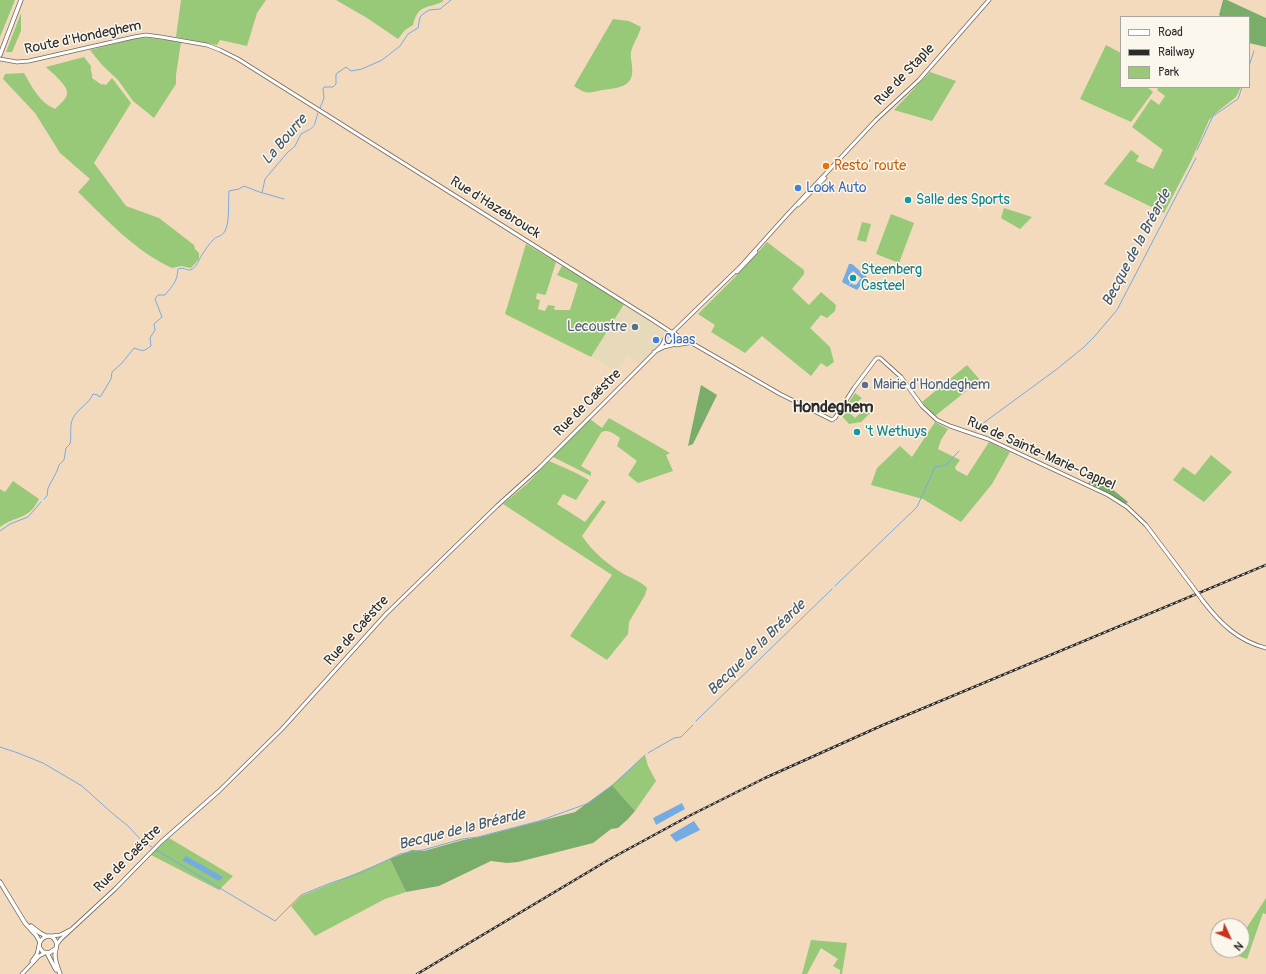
<!DOCTYPE html>
<meta charset="utf-8">
<style>
body{margin:0}
#map{position:relative;width:1266px;height:974px;overflow:hidden;background:#f4dabd;font-family:Pangolin,sans-serif}
canvas{display:block}
.legend{position:absolute;left:1120px;top:16px;width:130px;height:72px;box-sizing:border-box;background:#fbf7ec;border:1px solid #a8a59f;margin:0;padding:5px 7px;list-style:none;font-size:12px;color:#2b2b2b}
.legend li{display:flex;align-items:center;gap:8px;height:20px}
.legend b{width:20px;border:1px solid #a8a59f}
.north{position:absolute;left:1210px;top:918px;width:40px;height:40px;box-sizing:border-box;background:#fbf7ec;border:1px solid #a8a59f;border-radius:50%;rotate:134deg;font-size:11px;font-weight:700;line-height:16px;text-align:center;color:#2b2b2b}
.north::after{content:'';display:block;margin:auto;width:14px;height:18px;background:#c8321e;clip-path:polygon(50% 0,100% 100%,50% 72%,0 100%)}
</style>
<div id="map">
<canvas width="1266" height="974"></canvas>
<ul class="legend">
<li><b style="height:5px;background:#fff"></b>Road</li>
<li><b style="height:5px;background:#2b2b2b"></b>Railway</li>
<li><b style="height:11px;background:#97c979"></b>Park</li>
</ul>
<div class="north">N</div>
</div>
<script>
const c = document.querySelector('canvas').getContext('2d');
c.lineJoin = 'round';
function paint(path, color) { c.fillStyle = color; c.fill(path, 'evenodd'); }
function strokePath(path, color, width, dash) { c.strokeStyle = color; c.lineWidth = width; c.lineCap = dash ? 'butt' : 'round'; c.setLineDash(dash || []); c.stroke(path); }
function drawText(font, color, halo, rows, align = 'center') {
  c.font = font + ' Pangolin,sans-serif'; c.lineWidth = 3; c.setLineDash([]); c.textBaseline = 'middle'; c.strokeStyle = halo; c.fillStyle = color; for (const [text, x, y, turn = 0] of rows) {
    c.save(); c.translate(x, y); c.rotate((+turn || 0) * Math.PI / 180); c.textAlign = isNaN(turn) ? turn : align; if (halo) c.strokeText(text, 0, 0); c.fillText(text, 0, 0); c.restore();
  }
}
const built = new Path2D(`
 M624 304 660 329 665 334 661 343 640 364 628 355 616 370 591 357Z`);
const green = new Path2D(`
 M0 0H15L0 37Z
 M181 0H266L257 13 247 46 220 40 217 45 176 37Z
 M336 0H442L444 1C429 9 418 3 413 25L405 30 398 39 367 18Z
 M21 13V31L12 52H6Z
 M613 19 629 21 641 27C639 36 633 43 631 52 630 57 632 62 632 67 635 88 616 88 602 90 588 93 587 95 574 86Z
 M137 38H151L181 42 176 75V84L154 118 133 101 118 80 102 65 90 50Z
 M1106 45 1121 53V87H1147L1153 92 1131 122 1080 99Z
 M84 57 91 66C90 71 93 74 92 78L102 85 103 84 106 85 112 78 131 103 94 163 126 206 159 218 194 245 195 249 199 253V259L191 268 181 266 172 268C135 251 107 220 78 192L90 179 60 153 35 113 3 79 5 74 24 73C32 87 40 103 55 109 59 105 66 100 67 94 69 86 52 73 46 67Z
 M930 72 956 81 932 121 894 110Z
 M1159 87H1241L1236 97 1217 112 1209 120 1191 161 1164 213 1104 184 1131 150 1139 156 1136 161 1153 169 1163 150 1132 127 1151 99 1159 105 1165 96 1157 90Z
 M1004 208 1032 217 1020 229 1001 218Z
 M891 214 914 223 899 263 876 254Z
 M862 222 871 224 866 242 857 240Z
 M767 242 804 270V274L792 289 809 305 821 292 836 305 835 311 827 318 821 315 810 328 830 347 834 362 827 367 821 363 811 376 762 336 745 353 711 332 715 325 698 314 741 271Z
 M526 244 556 262 546 294 545 295 537 293 536 299 540 300 538 309 545 311 548 305 555 306 554 309 555 310H570L578 284 557 275 562 266 624 304 591 357 505 314Z
 M967 365 980 380 935 416 922 402Z
 M855 393 862 398 847 410 855 418 870 404 874 407V409L861 422 849 424 841 415 842 413Z
 M609 418 670 453 666 455 673 471 638 483 628 475 637 461 617 446 620 438C614 434 607 428 601 433L581 466 591 472V476L553 457 590 419 602 428Z
 M935 422 948 429 941 440 938 449 960 460 955 467 956 470 967 476 989 442 1010 452 992 484 961 522 923 499 871 485 877 468 900 446 912 457Z
 M1211 455 1232 472 1204 502 1173 480 1183 467 1195 475Z
 M549 461 574 472 589 480 576 500 563 494 557 504 585 522 602 500 606 502 582 536C593 552 606 563 622 573 630 578 641 581 647 588L645 595 629 622 628 634 607 660 570 636 612 575 503 504 527 484Z
 M13 481 39 499C28 521 16 515 0 527V489L5 492Z
 M645 755 648 766 656 781 635 811 612 785Z
 M169 838 233 876 219 890 151 855Z
 M390 859 406 892 385 899 315 936 291 906 301 896Z
 M1266 898V914L1263 913 1247 959 1230 953 1232 950H1242V935Z
 M811 940 847 943 842 974H840V970L833 966 838 959 821 948 807 974H802Z`);
const forest = new Path2D(`
 M1223 0H1227L1266 18V47L1249 43V17H1222L1219 15Z
 M701 385 717 395 693 444 688 446Z
 M1096 478 1106 484 1128 502 1126 504 1088 484 1091 479Z
 M612 785 635 811 628 819 618 828 611 829 593 843 518 862 507 863 491 861 439 886 406 892 390 859 412 850 424 851 463 840 479 837 575 812Z`);
const water = new Path2D(`
 M849 264H852L867 277 857 290 849 286 851 283 854 285 857 284 861 278 853 271 850 274 848 278 850 282 849 286 842 282Z
 M682 803 685 809 656 825 653 818Z
 M694 821 700 830 676 842 670 835Z
 M186 856 223 877 219 881 182 860Z`);
const stream = new Path2D(`
 M1249 66 1254 51
 M320 108 324 98 323 89 324 87H333L336 84V74L346 67 351 71 362 69 382 60 400 46 408 34 418 28 420 17 423 14 429 10 440 9 451 0
 M1197 150 1213 116 1238 99 1242 87
 M263 193 284 199
 M975 431 977 428 982 424 1057 369 1084 347 1094 337 1117 310 1196 158
 M44 499 47 496 48 488 57 471 59 465 64 460 66 448 70 444C72 435 69 426 73 418 79 407 89 404 93 394L98 395 99 397 101 396 111 379 112 372 122 363 134 348C143 351 143 352 151 346L150 338 155 330 154 324 162 317 155 299 158 295H165C173 285 177 282 178 269 183 267 186 270 190 270 196 269 200 257 203 253 206 249 209 244 213 240 216 236 222 237 225 231 230 222 228 201 229 191L239 189 244 186 262 193 265 179 287 153 295 146 301 134C316 126 313 129 318 113
 M0 531 10 524 28 517 41 502
 M835 586 917 507 935 467 946 465 959 451
 M696 721 832 589
 M0 747 18 753 43 763 82 786 112 813 128 826 144 843 152 847
 M648 753 674 738 681 737 693 725
 M156 850 275 921 301 895 328 884 360 873 400 854 423 850 462 839 478 837 539 821 589 803 612 786 645 755`);
const tertiary = new Path2D(`
 M0 59 17 62 29 61 134 37 146 35 161 37 207 45 220 50 238 59 651 319 671 332
 M679 338 690 342 780 394 832 420 835 418 854 388 875 360 877 358H880L901 377 922 406 937 420 950 426 988 439 1108 495 1127 507 1146 525 1192 586
 M676 345 688 343
 M1203 601C1220 623 1238 641 1266 648`);
const secondary = new Path2D(`
 M798 205 825 178
 M737 272 756 252
 M673 332 741 266 786 216 876 120 919 80 989 0
 M51 936 60 935 70 930
 M57 944 61 939 115 889 161 842 219 791 282 729 386 614 497 506 538 469 662 345 667 334 672 332 677 335 679 340 676 344 664 347 654 352
 M32 961 37 954 39 946
 M22 974 39 956 45 953`);
const primary = new Path2D(`
 M0 882 25 923 36 935 40 942
 M31 926 40 933 46 936
 M55 949 49 953 43 952 39 947C39 937 52 931 56 942 58 946 55 950 55 955 55 961 58 968 60 974
 M47 953 56 970`);
const trunk = new Path2D(`
 M0 55 21 0`);
const rail = new Path2D(`
 M417 974 610 859 689 816 765 778 883 725 1266 565`);
const tertiaryBridge = new Path2D(`
 M1192 586 1203 601`);
const markers = [
 [826,166,4,"#e8710a"],
 [798,188,4,"#3f7fe0"],
 [908,200,4,"#0f9aa8"],
 [853,278,4,"#0f9aa8"],
 [635,327,4,"#5c6f8a"],
 [656,340,4,"#3f7fe0"],
 [865,385,4,"#5c6f8a"],
 [857,432,4,"#0f9aa8"]
];
const streetNames = [
 ["Route d'Hondeghem",83,38,-12],
 ["Rue de Staple",905,75,-46],
 ["Rue d'Hazebrouck",495,208,32],
 ["Rue de Caëstre",588,403,-45],
 ["Rue de Sainte-Marie-Cappel",1041,454,24],
 ["Rue de Caëstre",357,631,-48],
 ["Rue de Caëstre",128,859,-45]
];
const foodNames = [
 ["Resto' route",834,166]
];
const shopNames = [
 ["Look Auto",806,188],
 ["Claas",664,340]
];
const cultureNames = [
 ["Salle des Sports",916,200],
 ["Steenberg",861,270],
 ["Casteel",861,286],
 ["'t Wethuys",865,432]
];
const serviceNames = [
 ["Lecoustre",627,327],
 ["Mairie d'Hondeghem",873,385,"left"]
];
const waterNames = [
 ["La Bourre",285,140,-49],
 ["Becque de la Bréarde",1137,248,-62],
 ["Becque de la Bréarde",757,648,-44],
 ["Becque de la Bréarde",462,830,-14]
];
const quarterNames = [
 ["Hondeghem",833,408]
];
paint(built, '#e6daba');
paint(green, '#97c979');
paint(forest, '#79ad69');
paint(water, '#75abe3');
strokePath(stream, '#75abe3', 1);
strokePath(tertiary, '#71685e', 4.5);
strokePath(secondary, '#71685e', 4.5);
strokePath(primary, '#71685e', 5);
strokePath(trunk, '#71685e', 5);
strokePath(tertiary, '#fff', 3);
strokePath(secondary, '#fff', 3);
strokePath(primary, '#fff', 3.5);
strokePath(trunk, '#fff', 3.5);
strokePath(rail, '#2b2b2b', 2.5);
strokePath(rail, '#fbf7ec', 1, [3]);
strokePath(tertiaryBridge, '#71685e', 4.5, []);
strokePath(tertiaryBridge, '#fff', 3);
for (const [x, y, r, color] of markers) { const dot = new Path2D(); dot.arc(x, y, r, 0, 2 * Math.PI); c.fillStyle = color; c.fill(dot); strokePath(dot, '#fbf7ec', 1.5); }
drawText('14px', '#2b2b2b', '#fbf7ec', streetNames);
drawText('14px', '#c56008', '#fbf7ec', foodNames, 'left');
drawText('14px', '#366cbe', '#fbf7ec', shopNames, 'left');
drawText('14px', '#0d838f', '#fbf7ec', cultureNames, 'left');
drawText('14px', '#4e5e75', '#fbf7ec', serviceNames, 'right');
drawText('italic 15px', '#45586b', '#fbf7ec', waterNames);
drawText('bold 16px', '#2b2b2b', '#fbf7ec', quarterNames);
</script>
